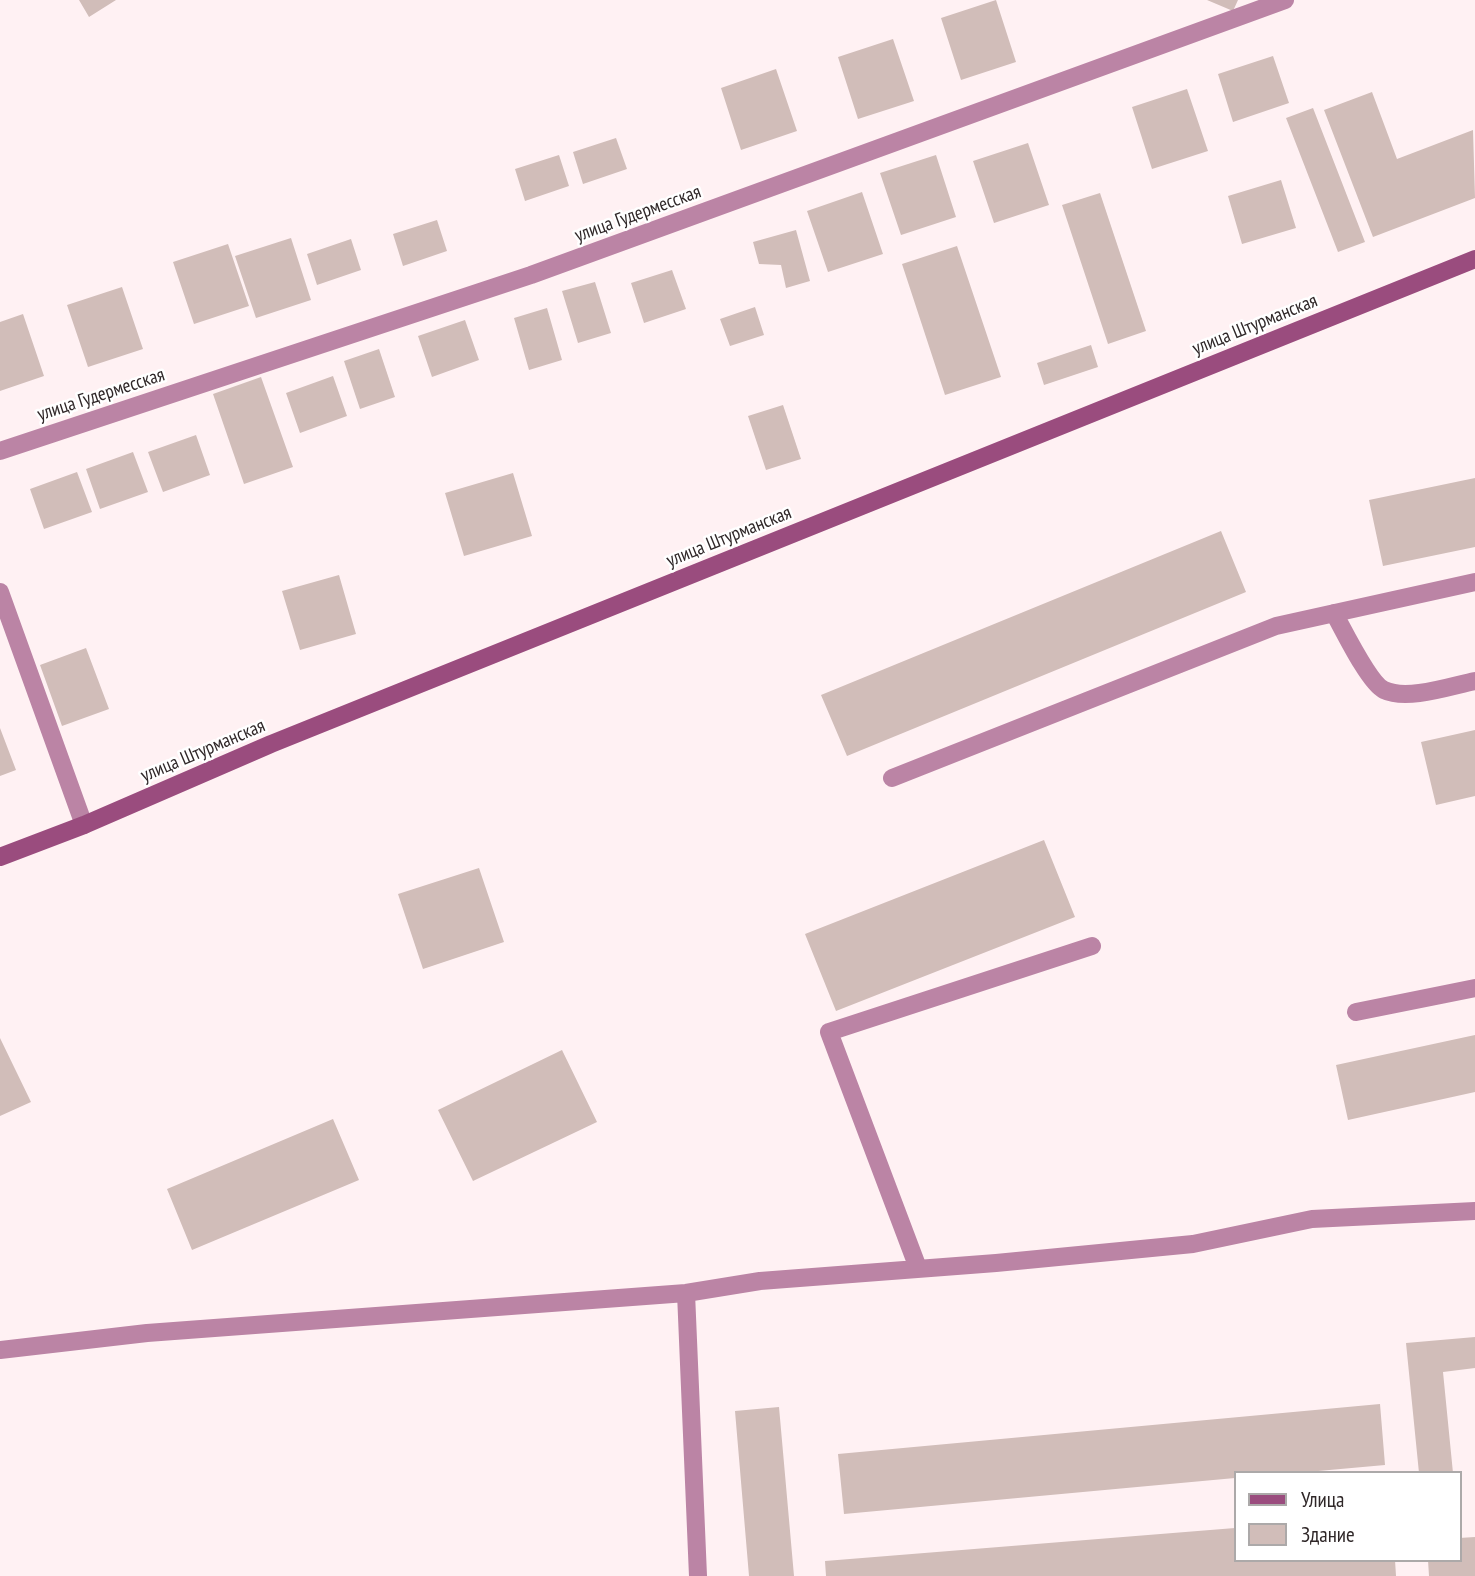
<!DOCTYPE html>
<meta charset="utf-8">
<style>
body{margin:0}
#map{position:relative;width:1475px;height:1576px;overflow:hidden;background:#fff1f3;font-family:"PT Sans Narrow",sans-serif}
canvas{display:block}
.legend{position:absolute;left:1234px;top:1471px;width:228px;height:91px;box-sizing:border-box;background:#fff;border:2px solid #aca9a9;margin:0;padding:9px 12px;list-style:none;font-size:21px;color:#2f2728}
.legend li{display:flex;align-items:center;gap:14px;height:35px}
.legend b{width:35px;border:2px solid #aca9a9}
</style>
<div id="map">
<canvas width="1475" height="1576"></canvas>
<ul class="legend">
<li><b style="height:9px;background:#9a4c7e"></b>Улица</li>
<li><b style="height:19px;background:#d1bdb9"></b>Здание</li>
</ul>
</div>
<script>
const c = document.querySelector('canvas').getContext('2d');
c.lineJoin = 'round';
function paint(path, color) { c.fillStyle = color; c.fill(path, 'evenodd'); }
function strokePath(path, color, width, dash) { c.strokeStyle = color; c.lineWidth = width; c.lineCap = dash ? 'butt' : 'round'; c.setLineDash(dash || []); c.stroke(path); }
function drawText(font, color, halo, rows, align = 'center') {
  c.font = font + ' "PT Sans Narrow",sans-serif'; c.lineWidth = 5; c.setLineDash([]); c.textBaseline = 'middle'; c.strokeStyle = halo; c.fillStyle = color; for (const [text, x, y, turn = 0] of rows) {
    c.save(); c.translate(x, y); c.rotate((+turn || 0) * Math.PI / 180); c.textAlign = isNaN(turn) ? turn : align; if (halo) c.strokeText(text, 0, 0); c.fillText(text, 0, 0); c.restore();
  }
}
const building = new Path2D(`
 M79 0H116L89 17Z
 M996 0 1016 62 961 80 941 18Z
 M1207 0H1238L1233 11Z
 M893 39 914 101 858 119 838 57Z
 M1273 56 1289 103 1233 122 1218 74Z
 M776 69 797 131 741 150 721 88Z
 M1187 89 1208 151 1152 169 1132 107Z
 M1372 92 1397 159 1473 130 1475 198 1373 237 1324 110Z
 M1313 108 1365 242 1338 252 1286 118Z
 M616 138 627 169 583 184 573 152Z
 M1028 143 1049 205 994 223 973 161Z
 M559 155 569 186 525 201 515 169Z
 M936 155 956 217 901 235 880 173Z
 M1281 180 1296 228 1242 244 1228 196Z
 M862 192 883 254 828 272 807 211Z
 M1100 193 1146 331 1108 344 1062 205Z
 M437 220 447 251 403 266 393 234Z
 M796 230 810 281 786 288 781 265 759 264 753 242Z
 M291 238 311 300 256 318 235 256Z
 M351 239 361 270 317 285 307 254Z
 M228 244 249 306 194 324 173 262Z
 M957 246 1001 377 945 395 902 264Z
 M672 270 686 309 644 323 631 283Z
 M595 282 611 333 578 343 562 291Z
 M122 287 143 349 88 367 67 305Z
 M755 307 764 335 730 346 720 319Z
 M547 308 562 360 529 370 514 318Z
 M23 314 44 376 0 391V322Z
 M465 320 479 360 432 377 418 336Z
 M1091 345 1098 367 1044 385 1037 363Z
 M379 349 395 397 360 409 344 361Z
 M333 376 347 416 300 433 286 393Z
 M261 377 293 467 244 484 213 394Z
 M783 405 801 459 766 470 748 416Z
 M196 435 210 475 163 492 148 452Z
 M133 452 148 492 100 509 86 469Z
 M77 472 92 512 44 529 30 489Z
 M513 473 532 536 464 556 445 493Z
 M1475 478V547L1383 566 1369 500Z
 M1221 531 1246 592 847 756 821 695Z
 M339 575 356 634 300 650 282 591Z
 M86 648 109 709 62 726 40 665Z
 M0 728 16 770 0 776Z
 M1475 730V796L1436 805 1421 742Z
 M1044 840 1075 917 836 1011 805 934Z
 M479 868 504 942 423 969 398 894Z
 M1475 1035V1092L1348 1120 1336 1065Z
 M0 1038 31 1102 0 1116Z
 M562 1050 597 1122 473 1181 438 1110Z
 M333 1119 359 1180 192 1250 167 1189Z
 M1475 1337V1368L1443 1372 1453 1473H1419L1406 1343Z
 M1380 1404 1385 1465 1296 1473H1235V1478L844 1514 838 1454Z
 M779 1407 794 1576H749L735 1411Z
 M1235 1528V1560H1395L1396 1576H826L825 1561Z
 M1475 1537V1576H1429L1428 1560H1459V1538Z`);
const lane = new Path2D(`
 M1334 613C1343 629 1369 683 1384 690 1407 701 1451 686 1475 681
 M892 778 1276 626 1475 582
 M1356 1012 1475 988
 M918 1268 829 1032 1092 946
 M686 1293 698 1576
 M0 1350 147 1333 686 1293 760 1281 996 1263 1193 1244 1312 1219 1475 1211`);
const street = new Path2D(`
 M0 451 531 275 1285 0
 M0 592 84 825`);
const secondary = new Path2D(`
 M0 857 84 825 271 744 1475 259`);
const streetNames = [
 ["улица Гудермесская",638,214,-20],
 ["улица Штурманская",1255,325,-22],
 ["улица Гудермесская",101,395,-18],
 ["улица Штурманская",729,537,-22],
 ["улица Штурманская",203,751,-23]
];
paint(building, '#d1bdb9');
strokePath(lane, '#bb84a5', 18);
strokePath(street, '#bb84a5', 18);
strokePath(secondary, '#9a4c7e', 18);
drawText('19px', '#2f2728', '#fff', streetNames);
</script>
